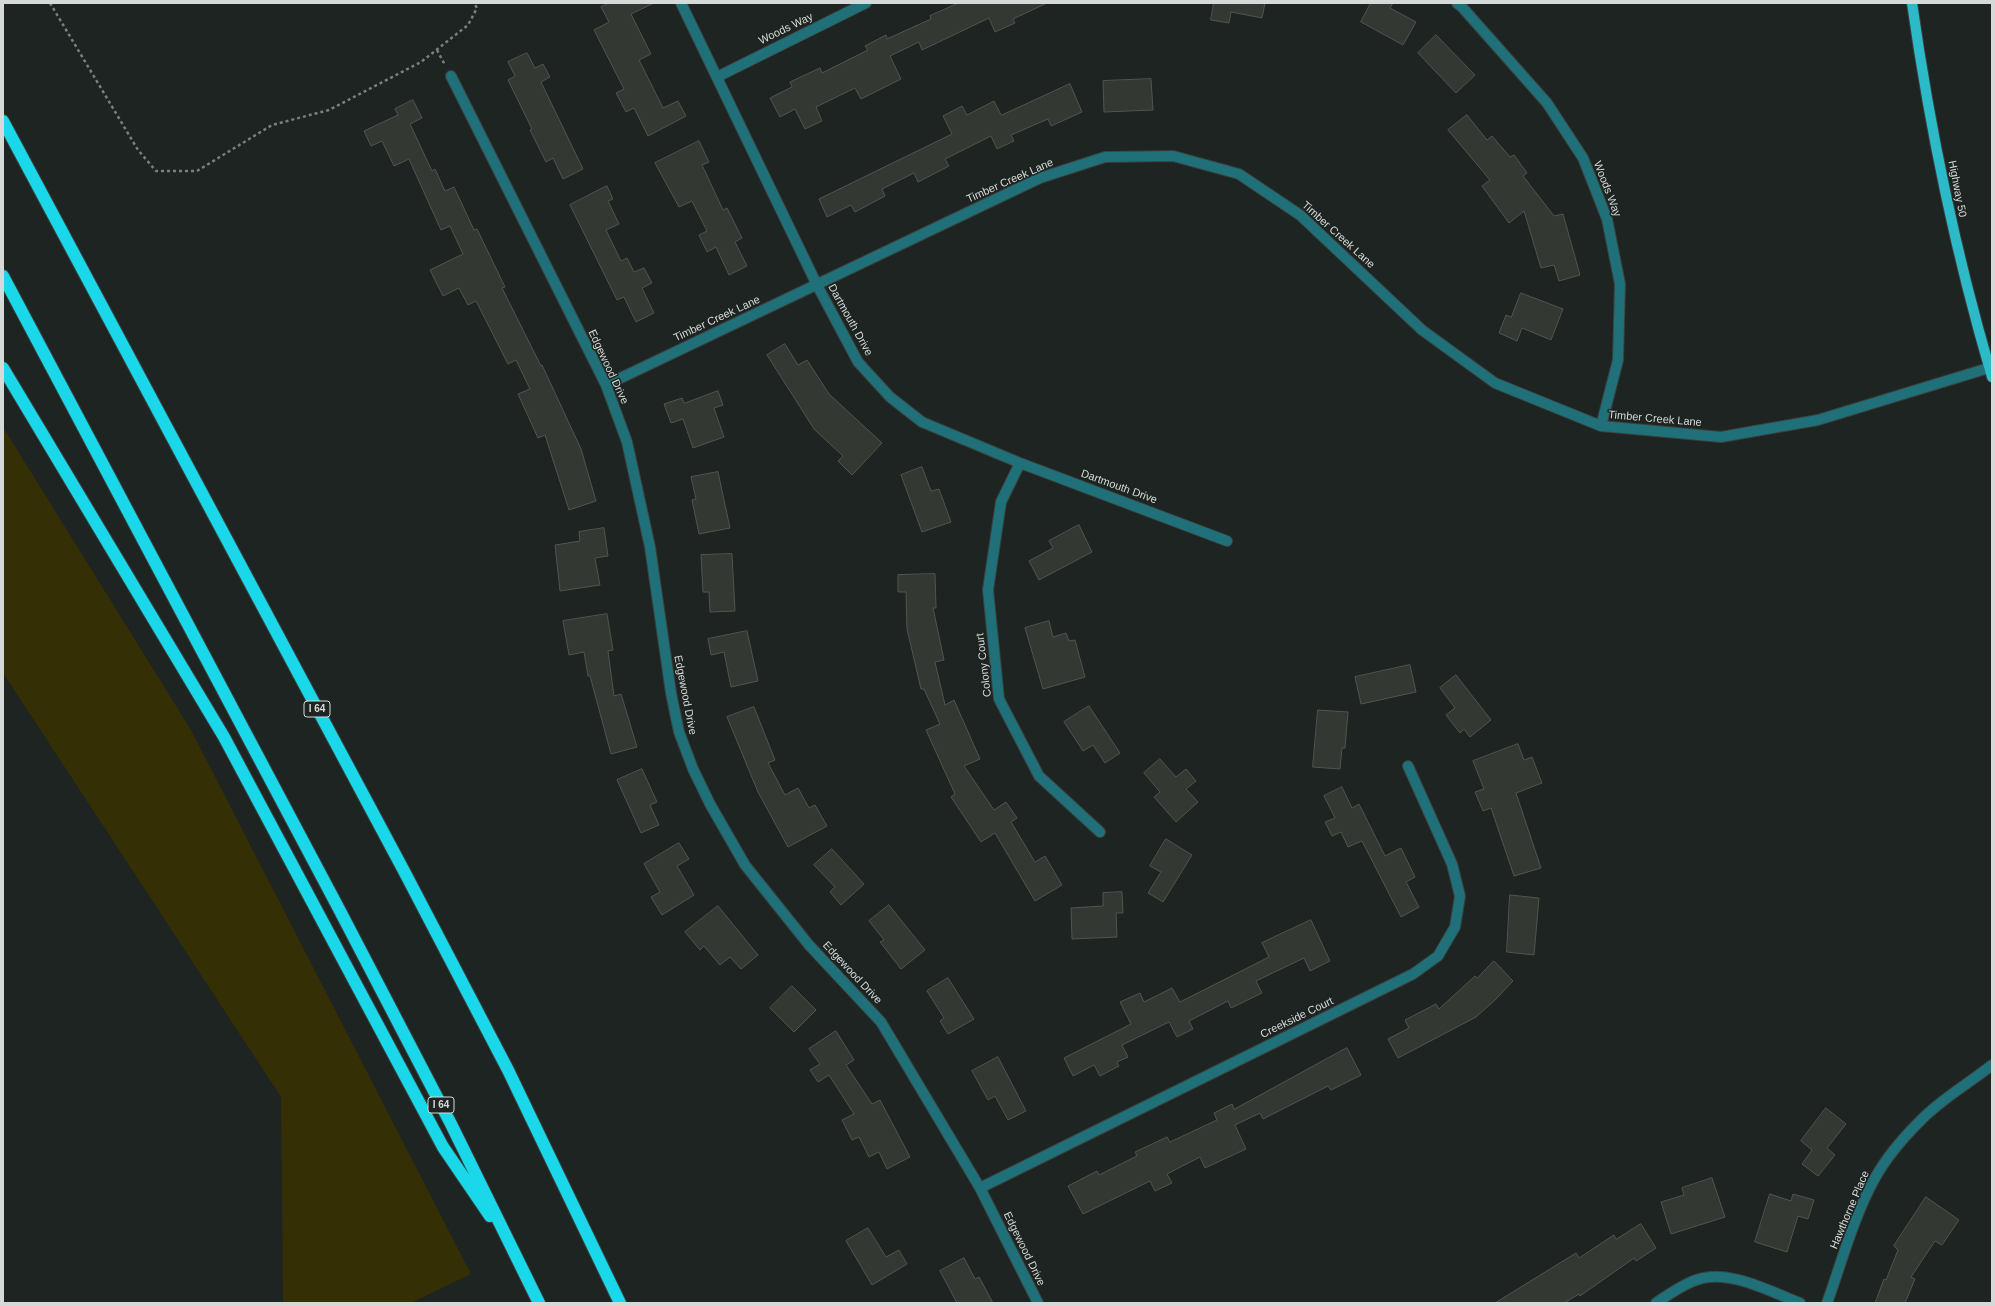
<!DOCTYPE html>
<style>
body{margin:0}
#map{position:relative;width:1995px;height:1306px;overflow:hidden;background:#1d2421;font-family:Arial,sans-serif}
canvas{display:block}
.frame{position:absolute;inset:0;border:4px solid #d5dad8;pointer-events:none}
</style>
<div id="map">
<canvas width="1995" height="1306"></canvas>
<div class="frame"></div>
</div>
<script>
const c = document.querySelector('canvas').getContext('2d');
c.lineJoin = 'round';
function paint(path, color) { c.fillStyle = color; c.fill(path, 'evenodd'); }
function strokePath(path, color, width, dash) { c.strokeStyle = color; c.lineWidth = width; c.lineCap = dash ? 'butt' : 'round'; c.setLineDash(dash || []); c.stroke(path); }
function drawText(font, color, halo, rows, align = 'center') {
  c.font = font + ' Arial,sans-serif'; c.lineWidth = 3; c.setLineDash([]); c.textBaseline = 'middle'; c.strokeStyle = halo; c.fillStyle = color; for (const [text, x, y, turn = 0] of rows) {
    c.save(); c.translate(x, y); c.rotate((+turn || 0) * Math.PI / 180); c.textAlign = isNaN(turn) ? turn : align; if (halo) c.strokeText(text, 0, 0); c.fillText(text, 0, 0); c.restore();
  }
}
const green = new Path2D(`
 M3 427 191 730 471 1274 411 1303H283L281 1097 3 673Z`);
const building = new Path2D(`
 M610 3H654L631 14 651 54 639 60 663 108 678 101 686 116 648 136 634 108 626 112 616 93 624 89 594 30 609 22 601 7Z
 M959 3H1047L1013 19 1015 23 995 32 989 18 922 50 919 42 890 56 901 79 861 99 855 88 816 107 822 121 805 129 795 109 780 117 770 98 792 87 790 82 820 68 822 73 868 50 865 46 886 35 887 39 931 19 930 16Z
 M1214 3H1265L1262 18 1231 12 1229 23 1211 20Z
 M1371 3H1393L1390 8 1416 22 1403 45 1361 22Z
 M1436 35 1475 75 1456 93 1418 53Z
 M527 53 535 68 543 64 550 77 541 82 583 169 563 179 553 158 546 162 530 130 532 129 508 80 515 76 508 62Z
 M1151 79 1153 110 1104 112 1103 81Z
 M1070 84 1082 112 1051 126 1048 119 1011 135 1014 141 997 149 991 136 945 159 949 166 918 182 914 173 882 189 885 196 855 212 851 205 827 217 819 199 952 134 943 116 962 106 967 115 994 101 1001 115Z
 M413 100 422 118 410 124 432 171 435 169 445 191 454 187 474 230 477 229 505 287 502 288 541 366 542 365 581 449 596 501 569 510 545 435 538 438 518 394 530 389 516 360 508 364 476 301 468 305 459 288 443 296 430 270 463 254 450 226 441 230 409 159 394 166 382 141 371 146 364 131 398 115 395 109Z
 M1467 115 1487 140 1492 136 1510 157 1514 155 1527 173 1523 176 1554 216 1563 214 1580 275 1559 281 1554 265 1541 268 1524 211 1509 223 1482 186 1490 180 1448 130Z
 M699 141 709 162 702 165 723 210 727 208 742 238 735 242 747 266 729 275 716 247 707 252 699 235 707 231 692 201 679 207 655 163Z
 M607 186 613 199 608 201 619 224 606 230 621 261 627 258 634 272 644 268 652 283 642 288 654 313 636 322 624 297 617 300 570 205Z
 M1521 293 1563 309 1551 340 1522 328 1517 341 1499 333 1506 315 1511 317Z
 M785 344 798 365 807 360 829 394 882 443 852 475 838 461 843 456 814 429 767 355Z
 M718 391 723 405 714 408 724 437 693 448 683 419 671 423 664 404 682 398 684 403Z
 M922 467 931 491 939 489 951 522 922 532 901 475Z
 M718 472 730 528 699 534 692 500 696 499 691 477Z
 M1079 525 1092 552 1039 580 1029 561 1053 548 1049 541Z
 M604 528 608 556 595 558 600 585 560 591 555 545 580 541 579 532Z
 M732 554 735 611 710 612 709 592H703L701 555Z
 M935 574 936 608H933L944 660 935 662 945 705 954 700 980 759 964 766 994 810 1006 802 1017 818 1011 822 1035 862 1045 856 1062 885 1035 901 995 833 981 842 951 797 955 794 926 730 940 724 924 689H921L907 629 906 592H898V575Z
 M607 614 613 650 608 651 614 696 621 694 637 747 611 754 590 676H588L584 652 569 655 563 621Z
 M1049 621 1053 637 1066 633 1069 641 1075 640 1085 677 1043 689 1025 628Z
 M747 631 758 681 731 687 724 652 711 655 708 639Z
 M1410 665 1416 692 1361 704 1355 677Z
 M1456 675 1491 720 1470 737 1464 729 1460 733 1446 715 1455 708 1440 688Z
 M1089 706 1120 753 1105 763 1093 745 1083 751 1064 722Z
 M754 707 775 760 768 763 785 795 798 788 809 808 815 805 827 826 788 847 758 792 727 717Z
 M1318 710 1348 712 1345 748H1342L1340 769 1313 767Z
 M1518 744 1524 760 1532 757 1542 783 1516 793 1541 868 1514 876 1491 808 1483 811 1475 792 1484 789 1473 761Z
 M1160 759 1176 777 1186 769 1196 781 1186 789 1198 802 1176 822 1154 797 1160 792 1144 773Z
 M642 769 657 802 650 805 659 825 641 833 617 780Z
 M1342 787 1352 808 1359 804 1385 856 1401 848 1415 877 1406 882 1419 907 1401 917 1362 841 1348 847 1341 832 1332 836 1325 822 1335 818 1324 796Z
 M1166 839 1192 855 1163 902 1148 893 1161 872 1150 866Z
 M679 843 689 859 677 866 694 895 662 915 651 897 660 892 644 864Z
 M832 849 864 884 841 905 830 892 835 887 814 865Z
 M1122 892 1123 913H1116L1117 937 1072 939 1071 908 1103 906V893Z
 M1510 895 1539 898 1534 955 1507 952Z
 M889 905 925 950 901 969 880 942 884 940 869 921Z
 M718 906 758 955 741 969 730 957 720 965 704 946 700 950 685 932Z
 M1311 920 1330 961 1310 971 1304 958 1256 981 1262 993 1231 1008 1228 1001 1189 1021 1193 1029 1177 1037 1169 1022 1122 1045 1128 1057 1117 1062 1119 1066 1100 1076 1094 1065 1073 1076 1064 1058 1131 1024 1120 1002 1140 993 1144 1002 1172 988 1180 1002 1269 957 1262 943Z
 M1494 961 1513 981 1496 999 1476 1017 1398 1058 1388 1039 1409 1028 1405 1020 1436 1004 1439 1009 1475 976 1477 978Z
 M948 978 974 1019 948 1034 940 1021 944 1018 927 991Z
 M792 986 816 1010 794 1032 770 1008Z
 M836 1031 854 1060 846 1065 872 1104 880 1100 910 1157 887 1169 879 1152 869 1157 859 1137 852 1140 842 1120 854 1114 829 1075 818 1082 810 1070 820 1064 809 1049Z
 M1347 1048 1361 1075 1331 1090 1328 1086 1263 1119 1260 1113 1235 1125 1246 1149 1205 1168 1200 1157 1167 1174 1172 1183 1155 1191 1150 1181 1083 1214 1068 1186 1097 1171 1099 1175 1137 1156 1135 1152 1167 1137 1170 1142 1217 1120 1214 1113 1232 1104 1234 1109Z
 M998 1057 1026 1111 1008 1120 995 1096 988 1100 972 1071Z
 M1826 1108 1846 1124 1827 1148 1835 1155 1818 1176 1802 1164 1812 1150 1801 1141Z
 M1712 1178 1725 1217 1671 1234 1661 1202 1684 1195 1682 1188Z
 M1770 1194 1791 1201 1793 1194 1814 1200 1808 1219 1798 1216 1787 1252 1755 1242Z
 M1926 1197 1959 1220 1942 1245 1935 1241 1911 1277 1915 1279 1905 1303H1875L1884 1279 1886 1280 1898 1250 1894 1246Z
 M1641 1224 1656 1248 1636 1261 1634 1258 1580 1296 1579 1294 1564 1303H1495L1576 1253 1579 1258 1614 1235 1616 1239Z
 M868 1228 886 1257 899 1250 907 1264 872 1285 846 1241Z
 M964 1258 975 1279 979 1277 993 1303H957L940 1271Z`);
const path = new Path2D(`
 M50 3 138 150 156 171H197L272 125 329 110 421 62 468 25 477 8 474 3
 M437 50 445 65`);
const minor = new Path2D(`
 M681 3 817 285 858 362 890 397 922 422 1020 463 1227 541
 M1457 3 1462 7 1547 103 1583 158 1607 219 1620 284 1618 360 1601 426
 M451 76 606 385 627 442 650 547 671 693 679 732 693 769 710 804 745 865 809 945 881 1022 980 1188 1038 1303
 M717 77 866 3
 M606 385 1040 178 1105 157 1173 156 1239 174 1300 215 1422 330 1495 383 1601 426 1721 437 1818 420 1992 367
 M1020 463 1001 502 988 590 999 699 1039 776 1100 832
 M980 1188 1413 974 1438 956 1455 927 1460 896 1452 864 1408 766
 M1656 1303C1669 1294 1682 1285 1696 1280 1728 1268 1771 1292 1800 1303
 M1827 1303C1841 1264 1855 1213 1875 1178 1886 1158 1903 1138 1920 1121 1941 1099 1968 1084 1992 1065`);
const major = new Path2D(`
 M1912 3C1930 130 1956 255 1992 377`);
const highway = new Path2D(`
 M3 121 404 871 508 1070 620 1303
 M3 276 339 909 451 1124 539 1303
 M3 368 224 737 443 1147 490 1216`);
const shields = [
 [317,709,26],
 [441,1105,26]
];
const shieldNames = [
 ["I 64",317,709],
 ["I 64",441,1105]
];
const streetNames = [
 ["Woods Way",786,29,-26],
 ["Timber Creek Lane",1010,181,-24],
 ["Woods Way",1607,189,69],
 ["Highway 50",1957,189,79],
 ["Timber Creek Lane",1338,235,42],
 ["Timber Creek Lane",717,319,-25],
 ["Dartmouth Drive",850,320,61],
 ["Edgewood Drive",608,367,65],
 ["Timber Creek Lane",1655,419,5],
 ["Dartmouth Drive",1119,487,20],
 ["Colony Court",984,665,-97],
 ["Edgewood Drive",685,695,79],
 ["Edgewood Drive",852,973,47],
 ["Creekside Court",1297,1018,-26],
 ["Hawthorne Place",1850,1210,-67],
 ["Edgewood Drive",1024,1249,64]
];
paint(green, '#352f05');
paint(building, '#333832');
strokePath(building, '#51554f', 1);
strokePath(minor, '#3a413e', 12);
strokePath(major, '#3a413e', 12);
strokePath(highway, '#3a413e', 14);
strokePath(path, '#7a807d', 2.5, [3, 3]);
strokePath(minor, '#1f7078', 10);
strokePath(major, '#2cb9c8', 10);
strokePath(highway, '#1ad8e9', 12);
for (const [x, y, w] of shields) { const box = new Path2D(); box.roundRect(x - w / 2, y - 8, w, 16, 3); c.fillStyle = '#1d2421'; c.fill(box); strokePath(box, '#d5dad8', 1); }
drawText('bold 10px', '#d5dad8', null, shieldNames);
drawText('11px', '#d5dad8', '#1d2421', streetNames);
</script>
